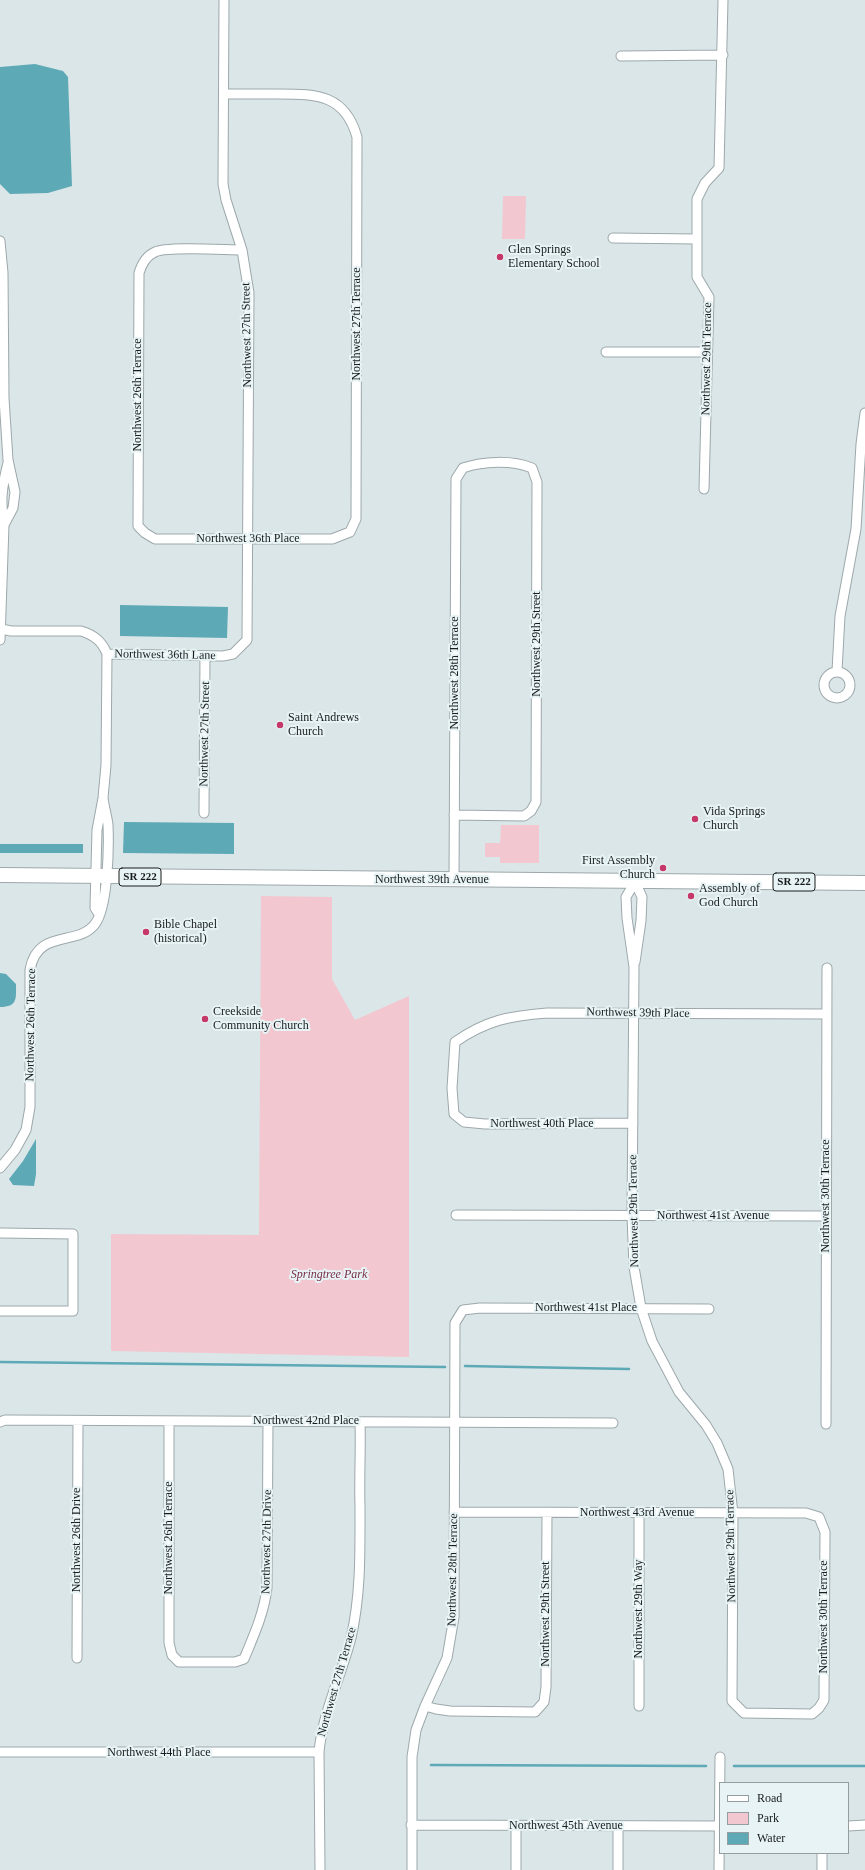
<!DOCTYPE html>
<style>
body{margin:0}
#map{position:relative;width:865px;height:1870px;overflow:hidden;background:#dae6e8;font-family:"Times New Roman",serif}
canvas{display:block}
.legend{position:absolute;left:719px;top:1782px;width:130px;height:72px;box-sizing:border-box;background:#e7f3f5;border:1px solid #949d9f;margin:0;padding:5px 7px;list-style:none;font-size:12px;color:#181c1d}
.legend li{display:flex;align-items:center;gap:8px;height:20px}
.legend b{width:20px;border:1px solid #949d9f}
</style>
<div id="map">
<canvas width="865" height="1870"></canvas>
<ul class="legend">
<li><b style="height:5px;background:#fff"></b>Road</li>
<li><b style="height:11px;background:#f3c7d0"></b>Park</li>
<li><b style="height:11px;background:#5ea9b6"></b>Water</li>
</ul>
</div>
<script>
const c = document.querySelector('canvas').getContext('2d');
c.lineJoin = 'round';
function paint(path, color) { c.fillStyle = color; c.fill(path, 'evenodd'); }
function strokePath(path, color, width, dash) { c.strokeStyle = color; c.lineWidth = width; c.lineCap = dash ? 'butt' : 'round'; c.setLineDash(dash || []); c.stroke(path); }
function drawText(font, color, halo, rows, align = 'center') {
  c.font = font + ' "Times New Roman",serif'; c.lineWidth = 4; c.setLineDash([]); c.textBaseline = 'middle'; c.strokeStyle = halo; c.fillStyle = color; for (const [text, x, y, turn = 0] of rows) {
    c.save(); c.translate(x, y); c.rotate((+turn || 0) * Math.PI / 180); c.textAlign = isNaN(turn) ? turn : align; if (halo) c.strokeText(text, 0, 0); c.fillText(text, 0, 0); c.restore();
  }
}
const green = new Path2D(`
 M503 196H526L525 239H502Z
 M501 825H539V863H500V857H485V843H500Z
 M261 896 332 897V979L355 1020 409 996V1357L111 1351V1234L259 1235Z`);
const water = new Path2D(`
 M35 64 63 71 68 77 72 186 48 193 10 194 0 184V67Z
 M120 605 228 607 227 638 120 636Z
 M124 822 234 823V854L123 853Z
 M0 844H83V853H0Z
 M0 973 6 974 16 984C16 998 18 1007 0 1007Z
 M36 1139V1174L34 1186 13 1185 9 1179 23 1161Z`);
const stream = new Path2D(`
 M0 1362 445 1367
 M465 1366 629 1369
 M431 1765 706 1766
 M734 1766H865`);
const street = new Path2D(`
 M621 56 723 55
 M224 94C242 94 261 94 279 94 318 94 345 95 357 137L356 519 350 532 332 539H155L145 533 138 526 139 273C142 263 146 256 155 252 168 246 225 250 242 250
 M613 238 697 239
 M0 241 3 273 4 398 8 460 15 492 13 508 4 525
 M606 352H707
 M704 489 709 297 697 277V199L705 183 719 168 723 0
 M1 629 11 631H81C94 635 102 641 107 654L106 765 103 798 97 830 95 908 99 914
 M0 640 4 525C0 501 2 486 8 463
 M107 654 223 656 233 654 247 640 249 293 242 250 226 200 223 184 224 0
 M837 671 840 616 856 529 861 444 865 413
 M824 685a13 13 0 1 1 26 0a13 13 0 1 1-26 0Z
 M204 813 205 656
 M454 815 524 816 531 811 536 802 537 482 532 468C512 460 483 461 463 468L456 479 454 880
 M635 882 642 897 641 921 635 962
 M633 1123 485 1124 464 1122 454 1114 452 1088 455 1042C487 1020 509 1016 547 1013L827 1014
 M0 1168 15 1150 26 1130 30 1107V970C37 928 78 947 95 924 108 907 109 847 108 825 107 816 104 807 103 798
 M456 1215 826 1216
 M0 1233 73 1234V1311H0
 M169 1421V1643L172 1655 179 1662H235L244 1659C254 1635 264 1613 267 1588L268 1421
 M0 1422 5 1420 613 1423
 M826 1424 827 968
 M454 1512 806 1513 819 1517 825 1532 824 1700 819 1708 812 1714 744 1713 732 1701 733 1514 728 1469 717 1443 706 1425 679 1392 652 1341 641 1308 634 1267 632 1215 634 967 627 918 626 897 635 882
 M77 1658 78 1421
 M425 1706 436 1709 450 1711 535 1712 544 1702 546 1687 547 1513
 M639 1706V1513
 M0 1752H319
 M411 1825 720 1826
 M848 1826 865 1825
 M320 1870 319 1752C323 1711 341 1677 351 1638 361 1595 360 1551 360 1507 359 1478 361 1450 360 1422
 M412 1870V1757L416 1730 425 1706 447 1658 454 1617 455 1323 463 1310 480 1308 709 1309
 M516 1870V1825
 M618 1870V1826
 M719 1870 720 1757
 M822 1870V1853`);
const primary = new Path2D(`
 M0 875 865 883`);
const markers = [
 [500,257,4,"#c53868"],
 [280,725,4,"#c53868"],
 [695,819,4,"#c53868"],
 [663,868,4,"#c53868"],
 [691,896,4,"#c53868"],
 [146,932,4,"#c53868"],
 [205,1019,4,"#c53868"]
];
const shields = [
 [140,877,42],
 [794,882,42]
];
const shieldNames = [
 ["SR 222",140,877],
 ["SR 222",794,882]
];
const poiNames = [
 ["Glen Springs",508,250],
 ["Elementary School",508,264],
 ["Saint Andrews",288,718],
 ["Church",288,732],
 ["Vida Springs",703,812],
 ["Church",703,826],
 ["First Assembly",655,861,"right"],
 ["Church",655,875,"right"],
 ["Assembly of",699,889],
 ["God Church",699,903],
 ["Bible Chapel",154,925],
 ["(historical)",154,939],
 ["Creekside",213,1012],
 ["Community Church",213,1026]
];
const streetNames = [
 ["Northwest 27th Terrace",357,324,-90],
 ["Northwest 27th Street",247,335,-91],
 ["Northwest 29th Terrace",707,359,-89],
 ["Northwest 26th Terrace",138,395,-90],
 ["Northwest 36th Place",248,539],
 ["Northwest 29th Street",537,644,-90],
 ["Northwest 36th Lane",165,655,1],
 ["Northwest 28th Terrace",455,673,-90],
 ["Northwest 27th Street",205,734,-89],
 ["Northwest 39th Avenue",432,880],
 ["Northwest 39th Place",638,1013,1],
 ["Northwest 26th Terrace",31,1025,-89],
 ["Northwest 40th Place",542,1124],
 ["Northwest 30th Terrace",826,1196,-90],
 ["Northwest 29th Terrace",634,1211,-91],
 ["Northwest 41st Avenue",713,1216],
 ["Northwest 41st Place",586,1308],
 ["Northwest 42nd Place",306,1421],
 ["Northwest 43rd Avenue",637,1513],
 ["Northwest 26th Terrace",169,1538,-90],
 ["Northwest 26th Drive",77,1540,-90],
 ["Northwest 27th Drive",267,1542,-89],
 ["Northwest 29th Terrace",731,1546,-91],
 ["Northwest 28th Terrace",453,1570,-89],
 ["Northwest 29th Way",639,1609,-90],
 ["Northwest 29th Street",546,1614,-90],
 ["Northwest 30th Terrace",824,1617,-90],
 ["Northwest 27th Terrace",337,1682,-74],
 ["Northwest 44th Place",159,1753],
 ["Northwest 45th Avenue",566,1826]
];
const parkNames = [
 ["Springtree Park",329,1275]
];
paint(green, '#f3c7d0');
paint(water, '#5ea9b6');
strokePath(stream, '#5ea9b6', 2.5);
strokePath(street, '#9da8ab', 11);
strokePath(primary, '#9da8ab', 16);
strokePath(street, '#fff', 9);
strokePath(primary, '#fff', 14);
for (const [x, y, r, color] of markers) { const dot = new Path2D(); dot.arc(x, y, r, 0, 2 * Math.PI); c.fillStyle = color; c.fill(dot); strokePath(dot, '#e7f3f5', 1.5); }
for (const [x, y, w] of shields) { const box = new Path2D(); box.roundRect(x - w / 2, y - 9, w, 18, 3); c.fillStyle = '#e7f3f5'; c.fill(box); strokePath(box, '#181c1d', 1); }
drawText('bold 11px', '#181c1d', null, shieldNames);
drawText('12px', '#181c1d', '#e7f3f5', poiNames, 'left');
drawText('12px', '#181c1d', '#e7f3f5', streetNames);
drawText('italic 12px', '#792e44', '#e7f3f5', parkNames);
</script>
